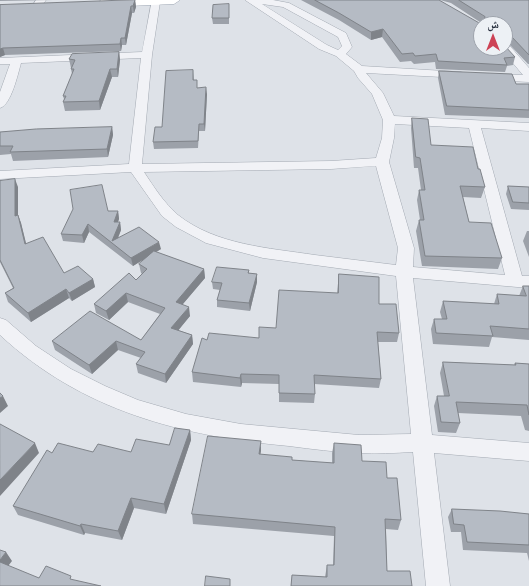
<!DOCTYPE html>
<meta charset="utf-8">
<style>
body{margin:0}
#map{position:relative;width:529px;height:586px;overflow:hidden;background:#dee2e8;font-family:"Fira Sans Condensed","Noto Naskh Arabic",sans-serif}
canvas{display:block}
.north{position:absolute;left:473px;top:16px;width:40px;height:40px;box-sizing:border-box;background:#edf1f5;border:1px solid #9ea3ac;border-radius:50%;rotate:0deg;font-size:11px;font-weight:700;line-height:16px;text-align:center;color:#272f3e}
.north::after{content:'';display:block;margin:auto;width:14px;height:18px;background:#cd4255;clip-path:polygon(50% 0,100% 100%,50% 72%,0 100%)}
</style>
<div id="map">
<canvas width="529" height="586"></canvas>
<div class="north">ش</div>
</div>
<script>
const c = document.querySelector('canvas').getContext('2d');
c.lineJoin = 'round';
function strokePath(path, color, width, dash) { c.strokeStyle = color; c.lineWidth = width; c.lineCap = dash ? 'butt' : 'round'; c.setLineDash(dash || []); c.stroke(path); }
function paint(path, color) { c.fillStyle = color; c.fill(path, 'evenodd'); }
const street = new Path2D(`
 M36 0H46L41 7 38 8 33 5Z
 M152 0H158L160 2 152 55 142 164 331 161 376 158 382 138 383 120 372 94 358 78 354 71 336 56 319 49 245 0H273L289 3 346 33 352 47 346 54 362 66 461 72 467 75 461 78 366 73 383 93 394 116 529 123V131L481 128 522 276H529V288L413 278 432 435 529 443V461L434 453 450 586H426L413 452C395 453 376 454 358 453 335 452 312 449 289 446 181 436 82 411 0 335V318L6 320 36 346 71 369 105 386 138 400 186 414 241 424 359 435 411 434 396 276 263 258 206 243 176 227 162 216 131 172 0 179V171L129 164 141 58 21 63C18 74 11 105 0 108V92L10 64H0V58L142 52ZM262 4 283 7 338 37 342 46 338 50 327 45ZM395 124 469 128 505 275 413 267 414 248 389 162 394 138ZM376 166 398 248 396 265C369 262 342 258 315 255 269 248 216 245 178 215 164 203 154 187 144 172L331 169Z
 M505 44 509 45 529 68V82L489 80 483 77 489 74 523 75 500 48H505Z`);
const primary = new Path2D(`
 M101 0H180L174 4 105 7 101 6 99 3Z`);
const wall = new Path2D(`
 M0 0H53L0 1Z
 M135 0 136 7 134 13H132L126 45H122L121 51 5 55 0 57V5Z
 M301 0H439L515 57 513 65 507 66 505 72 436 69 435 62 414 64 411 61 400 62 382 37 371 40 339 20Z
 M440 0H529V64H528L509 44 505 43V24H483L451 3Z
 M229 4V24H213L212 18Z
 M119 52 120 60 118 77H112L100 110 65 111 63 102 64 99 63 96 72 74 71 69V68L69 59Z
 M193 70 194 80 197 88 207 94 205 131H199L198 148 154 149 153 142 162 127Z
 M439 71 516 84H529V118L445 115 438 78Z
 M412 118 431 145 478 169 485 187 481 198 463 197 469 222 502 258 498 269 422 266 416 231 419 220H420L417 200 419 190H421L418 168H414L411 128Z
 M112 127 113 135 108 157 13 161 11 154 0 155V132Z
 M0 181 18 187V215L21 223 26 243 64 273 93 279 95 287 72 301 69 298 31 322 8 302 5 293 13 288 0 262Z
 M508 186 529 187V210L511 209 506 194Z
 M108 211H118L119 219 118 222H120L121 230 118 238 161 249 156 252 204 269 205 278 182 305 190 316 178 330 192 335 193 344 166 383 138 373 136 364 141 358 118 350 92 374 55 350 52 341 141 340 160 314 128 302 109 320 96 313 94 304 136 280 142 274 141 273 139 264 145 258 133 266 89 232 84 243 63 241 61 234Z
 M527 231H529V257L523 241Z
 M249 270V273L257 274V282L250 311 217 307V300L220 290 213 289 212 282Z
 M339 274 379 304 399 333 397 342H378L381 379 379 388 314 384 315 394 314 403 279 402V384L242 383 241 387 193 382 192 372 207 340 259 338 276 328 337 293Z
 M523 286H529V340L492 337 489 347 433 344 431 329 434 319H442L440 312 443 301 494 304 497 294 519 296Z
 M443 362 514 365 515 363 529 364V431L525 430 521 416 458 413 460 423 456 433 438 432 434 406 437 396H444L440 373Z
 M190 430 191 440 166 514 134 508 122 540 85 533 84 535 18 515 13 506 52 453 131 452 169 445Z
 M261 441 260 455 292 460 332 463V453L334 443 362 461 387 478 401 520 398 530 386 529 387 571 412 586H291L292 575 325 577 327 565H333L334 536 193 524 192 514Z
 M452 509 529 514V561L527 553 463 550 461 532H451L448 517Z`);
const shadedWall = new Path2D(`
 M135 0 136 7 134 13 133 6Z
 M131 6 132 13 126 45 125 38Z
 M383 29 382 37 371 40V32Z
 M121 38 122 45 121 51 120 44Z
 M3 48 5 55 0 57V49Z
 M119 52 120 60 118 77 117 69Z
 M110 69 112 77 100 110 99 101Z
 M206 87 207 94 205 131 204 124Z
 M112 127 113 135 108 157 107 149Z
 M15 179 18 187V224L15 216Z
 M118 211 119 219 115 229 114 222Z
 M18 215 21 223 28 252 25 244Z
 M120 222 121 230 115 245 112 241Z
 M88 224 89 232 84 243 82 235Z
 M159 242 161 249 133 266 131 258Z
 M204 269 205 278 177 311 176 302Z
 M257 274V282L250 311 249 303Z
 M93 279 95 287 72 301 69 293Z
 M66 289 69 298 31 322 28 313Z
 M126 293 128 302 109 320 106 311Z
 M189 307 190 316 173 337 171 328Z
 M192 335 193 344 166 383 165 374Z
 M116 341 118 350 92 374 89 365Z
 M241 374 242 383 241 387 240 378Z
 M3 396 8 406 0 413V398Z
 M190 430 191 440 166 514 164 504Z
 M261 441V451L259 464V454Z
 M35 443 39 453 0 496V480Z
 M131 498 134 508 122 540 118 531Z
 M81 524 85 533 84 535 80 526Z
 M6 552 12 561 5 570 0 563V560Z`);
const building = new Path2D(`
 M135 0 133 6H131L125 38H121L120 44 3 48 0 49V5Z
 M315 0H439L481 24V48H505V46L515 57 504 58 507 65 438 61 436 54 415 56 413 53 402 54 383 29 371 32 339 13Z
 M459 0H529V55L511 36 506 35 505 39V24H484L485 17Z
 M229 4V18H212L213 5Z
 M119 52 117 69H110L99 101 63 102 66 96H63L74 69H71L75 60 69 59 72 54Z
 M193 70V80H197V88L206 87 204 124H199L198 141 153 142 155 127H162L166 71Z
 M439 71 512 74 516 84H529V110L447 106Z
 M412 118 428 119 431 145 473 147 478 169H480L485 187 460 186 469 222 491 223 502 258 425 256 419 220H424L419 190H425L420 158 416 157Z
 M112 127 107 149 10 152 13 146H0V132L36 129Z
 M15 179V216L18 215 25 244 43 237 64 273 78 266 93 279 69 293 66 289 28 313 5 293 14 288 0 260V181Z
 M102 185 108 211H118L114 222H120L112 241 139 227 159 242 131 258 88 224 82 235 61 234 73 209 70 190Z
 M508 186 529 187V203L513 202Z
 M154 251 204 269 176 302 189 307 171 328 192 335 165 374 136 364 145 352 116 341 89 365 52 341 90 311 141 340 165 308 126 293 106 311 94 304 129 273 136 280 147 269 139 264Z
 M217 267 249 270 248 273 257 274 249 303 217 300 222 283 212 282Z
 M339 274 379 277V304H396L399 333 377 332 381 379 314 375 315 394 279 393V375L241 374 240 378 192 372 202 338 207 340 209 333 259 338V327L276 328 279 290 338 293Z
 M523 286H529V329L490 326 493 336 436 333 434 319H447L443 301 499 304 497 294 526 296Z
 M443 362 516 365 515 363 529 364V415L527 405 456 402 460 423 441 422 437 396H449Z
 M0 393 3 396 0 398Z
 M0 424 35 443 0 480Z
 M175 428 190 430 164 504 131 498 118 531 81 524 80 526 13 506 47 450 52 453 58 443 93 452 98 444 131 452 136 439 169 445Z
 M208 436 261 441 259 454 292 457V460L334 463V443L361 445 362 461 386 462 387 478H397L401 520 385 519 387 571H410L412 586H291L292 575 327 577V565H334L335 527 192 514Z
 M452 509 500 511 529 514V545L467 542 464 525 454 524Z
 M0 550 6 552 0 560Z
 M0 562 39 578 46 566 71 576 70 579 101 586H0Z
 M206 576 230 579V586H205Z`);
strokePath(street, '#a3a9b2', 1);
strokePath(primary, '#9da6b3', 1);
paint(street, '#f1f2f6');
paint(primary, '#fff');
paint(wall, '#9ca1a9');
paint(shadedWall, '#7f8389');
paint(building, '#b5bbc4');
strokePath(building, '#7f8389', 1);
</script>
